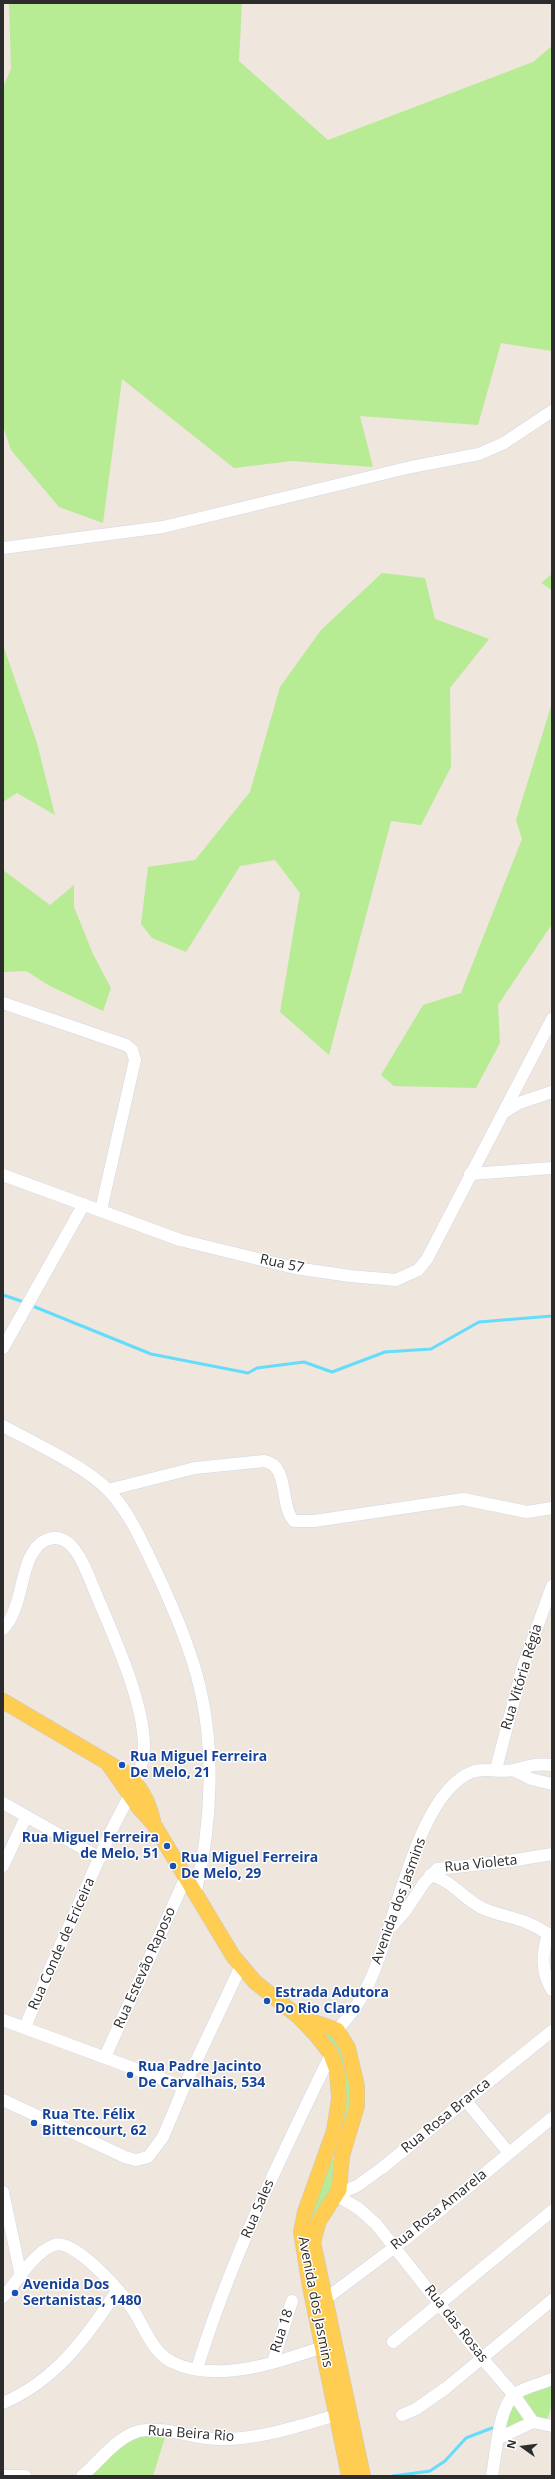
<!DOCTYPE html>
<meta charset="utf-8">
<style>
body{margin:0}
#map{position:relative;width:555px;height:2479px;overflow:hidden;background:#efe6dd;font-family:"Open Sans",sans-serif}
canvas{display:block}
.frame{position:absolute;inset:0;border:4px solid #2c2c2c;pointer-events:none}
.north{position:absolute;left:503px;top:2427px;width:40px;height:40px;-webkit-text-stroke:3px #fff;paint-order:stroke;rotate:284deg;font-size:11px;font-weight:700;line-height:16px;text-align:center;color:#2c2c2c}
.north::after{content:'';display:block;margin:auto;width:14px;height:18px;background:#2c2c2c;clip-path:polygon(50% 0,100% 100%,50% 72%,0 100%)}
</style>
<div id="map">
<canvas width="555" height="2479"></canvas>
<div class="frame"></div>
<div class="north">N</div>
</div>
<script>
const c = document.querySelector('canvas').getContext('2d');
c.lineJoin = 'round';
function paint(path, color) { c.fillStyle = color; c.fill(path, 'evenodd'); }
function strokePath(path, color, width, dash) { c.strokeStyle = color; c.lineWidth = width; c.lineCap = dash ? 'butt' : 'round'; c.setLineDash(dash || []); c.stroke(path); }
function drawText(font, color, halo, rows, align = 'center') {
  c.font = font + ' "Open Sans",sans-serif'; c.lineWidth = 3; c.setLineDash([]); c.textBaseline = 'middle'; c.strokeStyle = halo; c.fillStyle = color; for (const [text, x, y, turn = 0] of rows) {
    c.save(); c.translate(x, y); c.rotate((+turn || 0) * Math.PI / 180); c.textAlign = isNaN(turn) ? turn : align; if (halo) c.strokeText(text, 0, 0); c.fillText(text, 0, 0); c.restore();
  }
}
const green = new Path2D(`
 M9 3H242L239 61 328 140 533 62 552 46V351L501 343 478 425 360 416 373 467 292 461 234 468 122 379 103 523 59 507 11 450 3 426V87L11 69Z
 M382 573 425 578 435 619 489 639 450 688 451 767 421 825 391 821 329 1055 280 1012 300 893 275 860 240 866 186 952 152 938 141 924 148 867 195 860 250 792 280 687 321 630Z
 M552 574V590L541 583Z
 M3 645 37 743 55 815 17 793 3 802Z
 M552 703V924L498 1005 500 1043 476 1088 394 1086 381 1075 423 1005 461 993 522 839 516 820Z
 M3 870 50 905 74 885V907L93 954 111 988 103 1011 50 986 26 971 3 972Z
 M326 2027 343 2050 354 2096 338 2143 335 2144 342 2118 321 2028Z
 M332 2159 336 2161V2182L305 2250 304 2233Z
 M552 2384V2405L547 2420 537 2418 522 2397 525 2393Z
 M514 2402 526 2420 506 2429 507 2413Z
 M146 2432 165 2437 153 2476H88L125 2440Z`);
const stream = new Path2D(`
 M3 1295 21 1301
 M35 1307 151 1354 248 1373 257 1368 304 1362 332 1372 385 1352 431 1349 479 1322 552 1316
 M393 2476 430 2471 445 2461 466 2438 492 2428`);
const minor = new Path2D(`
 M3 548 163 527 411 467 479 454 504 443 552 411
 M3 1003 126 1045 132 1050 135 1060 101 1210
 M503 1113 552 1019
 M470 1174 552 1168
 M3 1175 180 1240 295 1268 350 1276 396 1280 418 1270 427 1259 503 1113 519 1103 552 1092
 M3 1348 84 1204
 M3 1426C34 1443 85 1466 109 1491 130 1513 143 1544 156 1571 172 1605 187 1640 197 1676 216 1746 212 1825 195 1895
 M108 1490 195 1468 264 1461C290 1465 279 1505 294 1521H314L463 1499 527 1512 552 1508
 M3 1629C26 1606 18 1553 46 1540 67 1530 80 1556 87 1572 106 1620 143 1694 144 1745 144 1778 122 1806 109 1836 81 1900 52 1963 25 2027
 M496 1769 523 1666 552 1586
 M513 1770 531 1779 552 1784
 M3 1803 100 1858
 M3 1866 26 1817
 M430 1875C452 1880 463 1899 482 1908 507 1919 522 1916 548 1934 542 1954 541 1972 552 1990
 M392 1926 406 1910 424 1883 437 1869 510 1861 552 1854
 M3 2020 184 2087
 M337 2030C351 2015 361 2001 369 1983 394 1932 416 1793 472 1772 486 1767 500 1773 514 1770 528 1766 537 1763 552 1765
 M105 2057 185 1879
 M3 2100 125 2157 136 2160 148 2157 163 2137 184 2087 241 1966
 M466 2101 509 2153
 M3 2192 21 2276
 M336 2195 358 2208 376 2224 482 2358 514 2395 533 2422
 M336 2195 357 2186 382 2168 552 2031
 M3 2297C18 2281 33 2253 54 2245 74 2238 118 2289 129 2304 143 2322 151 2352 172 2362 217 2385 286 2360 331 2344
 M324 2300 403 2241 552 2118
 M393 2342 552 2211
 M273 2362 292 2301
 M197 2369C230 2260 281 2157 331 2054
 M3 2403C55 2381 87 2337 117 2291
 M402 2415 416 2409 446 2388 552 2300
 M499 2438 533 2422 552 2426
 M3 2476H25
 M82 2476C99 2462 115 2439 136 2432 157 2424 195 2439 218 2439 259 2440 298 2426 337 2415
 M492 2476C496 2455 498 2408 515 2394 525 2387 541 2384 552 2379`);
const major = new Path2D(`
 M3 1701 127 1774C141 1787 149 1802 153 1821
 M109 1765 139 1808 153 1823 233 1956 255 1982 299 2017 317 2036 331 2054 337 2071 339 2099 334 2131 305 2212 301 2232 310 2287 349 2476
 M299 2017 337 2030 348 2048 357 2086V2106L342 2156 339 2190 319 2221 313 2242 363 2476`);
const markers = [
 [122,1765,4,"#1a4fb4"],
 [167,1846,4,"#1a4fb4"],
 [173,1866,4,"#1a4fb4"],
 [267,2001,4,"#1a4fb4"],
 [130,2075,4,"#1a4fb4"],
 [34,2123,4,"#1a4fb4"],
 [15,2293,4,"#1a4fb4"]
];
const streetNames = [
 ["Rua 57",282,1264,12],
 ["Rua Vitória Régia",522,1677,-73],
 ["Rua Violeta",481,1864,-6],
 ["Avenida dos Jasmins",399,1901,-70],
 ["Rua Conde de Ericeira",62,1944,-66],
 ["Rua Estevão Raposo",145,1968,-66],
 ["Rua Rosa Branca",446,2116,-39],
 ["Rua Sales",258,2209,-67],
 ["Rua Rosa Amarela",439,2210,-39],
 ["Avenida dos Jasmins",315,2302,79],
 ["Rua das Rosas",456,2324,52],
 ["Rua 18",282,2331,-72],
 ["Rua Beira Rio",191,2434,4]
];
const transitNames = [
 ["Rua Miguel Ferreira",130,1757],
 ["De Melo, 21",130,1773],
 ["Rua Miguel Ferreira",159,1838,"right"],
 ["de Melo, 51",159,1854,"right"],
 ["Rua Miguel Ferreira",181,1858],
 ["De Melo, 29",181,1874],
 ["Estrada Adutora",275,1993],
 ["Do Rio Claro",275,2009],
 ["Rua Padre Jacinto",138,2067],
 ["De Carvalhais, 534",138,2083],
 ["Rua Tte. Félix",42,2115],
 ["Bittencourt, 62",42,2131],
 ["Avenida Dos",23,2285],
 ["Sertanistas, 1480",23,2301]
];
paint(green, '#b7eb94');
strokePath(stream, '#66dcfb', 3);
strokePath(minor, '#d2d7e6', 13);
strokePath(major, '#c8c8c8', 16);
strokePath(minor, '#fff', 12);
strokePath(major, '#ffcd52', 15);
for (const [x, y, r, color] of markers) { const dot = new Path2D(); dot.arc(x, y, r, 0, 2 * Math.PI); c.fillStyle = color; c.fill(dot); strokePath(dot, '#fff', 1.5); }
drawText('14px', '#2c2c2c', '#fff', streetNames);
drawText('bold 14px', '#164399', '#fff', transitNames, 'left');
</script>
